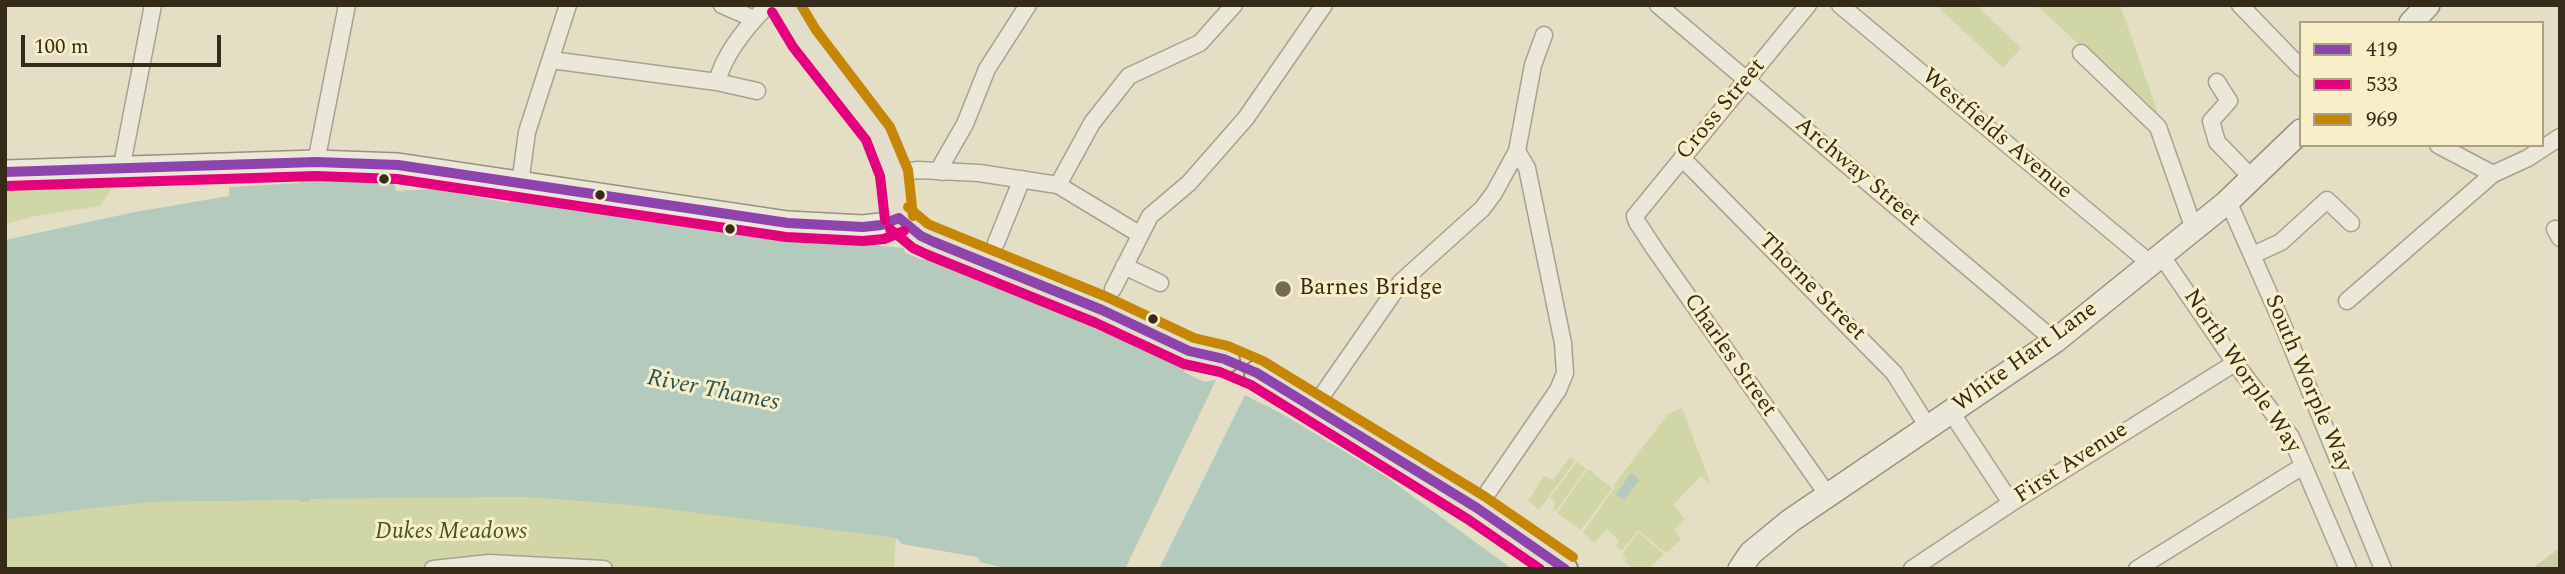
<!DOCTYPE html>
<style>
body{margin:0}
#map{position:relative;width:2565px;height:574px;overflow:hidden;background:#e4dec5;font-family:Spectral,serif}
canvas{display:block}
.frame{position:absolute;inset:0;border:7px solid #362a19;pointer-events:none}
.legend{position:absolute;left:2299px;top:21px;width:245px;height:126px;box-sizing:border-box;background:#f8efc9;border:2px solid #aaa083;margin:0;padding:9px 12px;list-style:none;font-size:21px;color:#362a19}
.legend li{display:flex;align-items:center;gap:14px;height:35px}
.legend b{width:35px;border:2px solid #aaa083}
.scale{position:absolute;left:21px;top:35px;width:200px;height:32px;box-sizing:border-box;border:4px solid #362a19;border-top:0;padding-left:9px;font-size:21px;line-height:24px;white-space:nowrap;color:#362a19;-webkit-text-stroke:5px #f8efc9;paint-order:stroke}
</style>
<div id="map">
<canvas width="2565" height="574"></canvas>
<div class="frame"></div>
<ul class="legend">
<li><b style="height:9px;background:#8e44ad"></b>419</li>
<li><b style="height:9px;background:#e5007d"></b>533</li>
<li><b style="height:9px;background:#c78706"></b>969</li>
</ul>
<div class="scale">100 m</div>
</div>
<script>
const c = document.querySelector('canvas').getContext('2d');
c.lineJoin = 'round';
function paint(path, color) { c.fillStyle = color; c.fill(path, 'evenodd'); }
function strokePath(path, color, width, dash) { c.strokeStyle = color; c.lineWidth = width; c.lineCap = dash ? 'butt' : 'round'; c.setLineDash(dash || []); c.stroke(path); }
function drawText(font, color, halo, rows, align = 'center') {
  c.font = font + ' Spectral,serif'; c.lineWidth = 6; c.setLineDash([]); c.textBaseline = 'middle'; c.strokeStyle = halo; c.fillStyle = color; for (const [text, x, y, turn = 0] of rows) {
    c.save(); c.translate(x, y); c.rotate((+turn || 0) * Math.PI / 180); c.textAlign = isNaN(turn) ? turn : align; if (halo) c.strokeText(text, 0, 0); c.fillText(text, 0, 0); c.restore();
  }
}
const green = new Path2D(`
 M1936 5H1976L2021 48 2003 68Z
 M2036 5H2120L2160 119 2144 104Z
 M115 184 100 206 36 216 5 224V188Z
 M1682 408 1711 485 1701 476 1673 505 1685 519 1674 530 1681 540 1666 553 1638 530 1622 551 1616 546 1619 541 1607 529 1610 525 1594 543 1583 532 1615 487 1614 485 1668 414Z
 M1570 457 1575 461 1539 510 1528 501 1544 476 1553 480Z
 M1577 462 1586 469 1556 511 1553 509 1556 503 1550 498Z
 M1588 469 1612 488 1581 530 1557 513Z
 M526 497 646 506 896 538 894 569H5V520L86 509 155 502 299 500 300 502H309L310 499Z
 M1638 532 1664 554 1648 569H1635L1625 562 1626 559 1622 555Z`);
const cemetery = new Path2D(`
 M2560 548V569H2531Z`);
const water = new Path2D(`
 M301 178 394 182 396 191 435 189 509 203 510 199 812 240 904 248 905 253 924 260 929 258 1184 366V372L1204 382 1215 380 1284 415 1385 476 1512 569H1009L980 562 977 557 902 544 896 538 642 506 526 497 310 499 309 502H300L299 500 155 502 86 509 5 520V240L135 212 229 196V187L299 183Z
 M1631 473 1640 480 1624 500 1616 494Z`);
const pier = new Path2D(`
 M1217 378 1246 393 1159 569H1125Z`);
const street = new Path2D(`
 M722 5 754 19
 M1658 5 2055 341
 M1808 5 1635 216 1637 222 1656 251 1827 494
 M1840 5 2151 264
 M2240 5 2301 68
 M2081 53 2158 127 2194 229
 M551 60 717 82 757 91
 M717 82C724 54 748 25 768 5
 M2217 82 2229 101 2211 121 2217 142 2252 178
 M2438 145 2493 174 2528 158 2560 137
 M1682 158 1894 373 1928 427
 M316 162 347 5
 M121 170 153 5
 M942 172V164L965 124 987 69 1028 5
 M894 173 918 170 979 173 1058 185 1139 234
 M520 184 527 132 568 5
 M1058 185 1092 123 1129 76 1200 43 1234 5
 M2228 201 2282 323 2383 569
 M2555 229 2560 238
 M996 243 1022 179
 M2161 255 2235 363 2291 437 2348 569
 M2253 255 2281 242 2327 200 2351 223
 M1124 266 1160 283
 M1113 289 1150 216 1189 183 1246 118 1324 5
 M2347 301 2493 174
 M1314 407 1401 282 1482 209 1494 193 1517 151 1533 65 1544 35
 M1951 412 2011 503
 M1477 508 1558 390 1565 373 1563 343 1527 168 1517 151
 M433 569 489 563 604 569
 M1912 569 2011 503 2235 363
 M2137 569 2303 466`);
const secondary = new Path2D(`
 M2411 23 2428 5
 M5 172 316 162 398 165 788 223 863 227 881 225 899 218
 M1740 569 1751 553 1790 521 2055 341 2226 203 2301 131`);
const primary = new Path2D(`
 M784 5 804 38 878 133 894 173 899 218 921 236 934 242 1102 310 1189 351 1227 360
 M1257 373 1477 508 1565 569`);
const bus1 = new Path2D(`
 M5 172 316 162 398 165 788 223 863 227 881 225 899 218
 M899 218 921 236 934 242 1102 310 1189 351 1224 359 1257 373 1477 508 1565 569`);
const bus2 = new Path2D(`
 M772 12 793 47 866 140 880 176 885 220
 M5 186 316 176 397 179 786 237 863 241 884 239 904 231
 M890 229 913 248 928 255 1096 323 1184 364 1220 372 1251 385 1469 520 1540 569`);
const bus3 = new Path2D(`
 M801 5 816 30 890 127 908 170 913 216
 M908 207 928 224 940 229 1107 297 1194 338 1228 346 1263 361 1484 496 1573 557`);
const markers = [
 [384,179,6,"#362a19"],
 [600,195,6,"#362a19"],
 [730,229,6,"#362a19"],
 [1283,289,9,"#736955"],
 [1153,319,6,"#362a19"]
];
const streetNames = [
 ["Cross Street",1722,110,-50],
 ["Westfields Avenue",1996,135,40],
 ["Archway Street",1857,173,40],
 ["Thorne Street",1811,288,45],
 ["Charles Street",1729,356,55],
 ["White Hart Lane",2026,358,-36],
 ["North Worple Way",2241,372,56],
 ["South Worple Way",2307,384,67],
 ["First Avenue",2072,464,-33]
];
const poiNames = [
 ["Barnes Bridge",1299,289]
];
const parkNames = [
 ["Dukes Meadows",451,533]
];
const waterNames = [
 ["River Thames",713,392,11]
];
paint(green, '#d1d6a6');
paint(cemetery, '#cbcfa6');
paint(water, '#b3cabd');
paint(pier, '#e4dec5');
strokePath(street, '#a8a190', 19);
strokePath(secondary, '#989180', 26);
strokePath(primary, '#8d8777', 28);
strokePath(street, '#ebe7d9', 16);
strokePath(secondary, '#ebe7d9', 23);
strokePath(primary, '#e3dec9', 24);
strokePath(bus1, '#8e44ad', 10);
strokePath(bus2, '#e5007d', 10);
strokePath(bus3, '#c78706', 10);
for (const [x, y, r, color] of markers) { const dot = new Path2D(); dot.arc(x, y, r, 0, 2 * Math.PI); c.fillStyle = color; c.fill(dot); strokePath(dot, '#f8efc9', 2.5); }
drawText('23px', '#362a19', '#f8efc9', streetNames);
drawText('23px', '#362a19', '#f8efc9', poiNames, 'left');
drawText('italic 23px', '#41541e', '#f8efc9', parkNames);
drawText('italic 24px', '#275557', '#f8efc9', waterNames);
</script>
